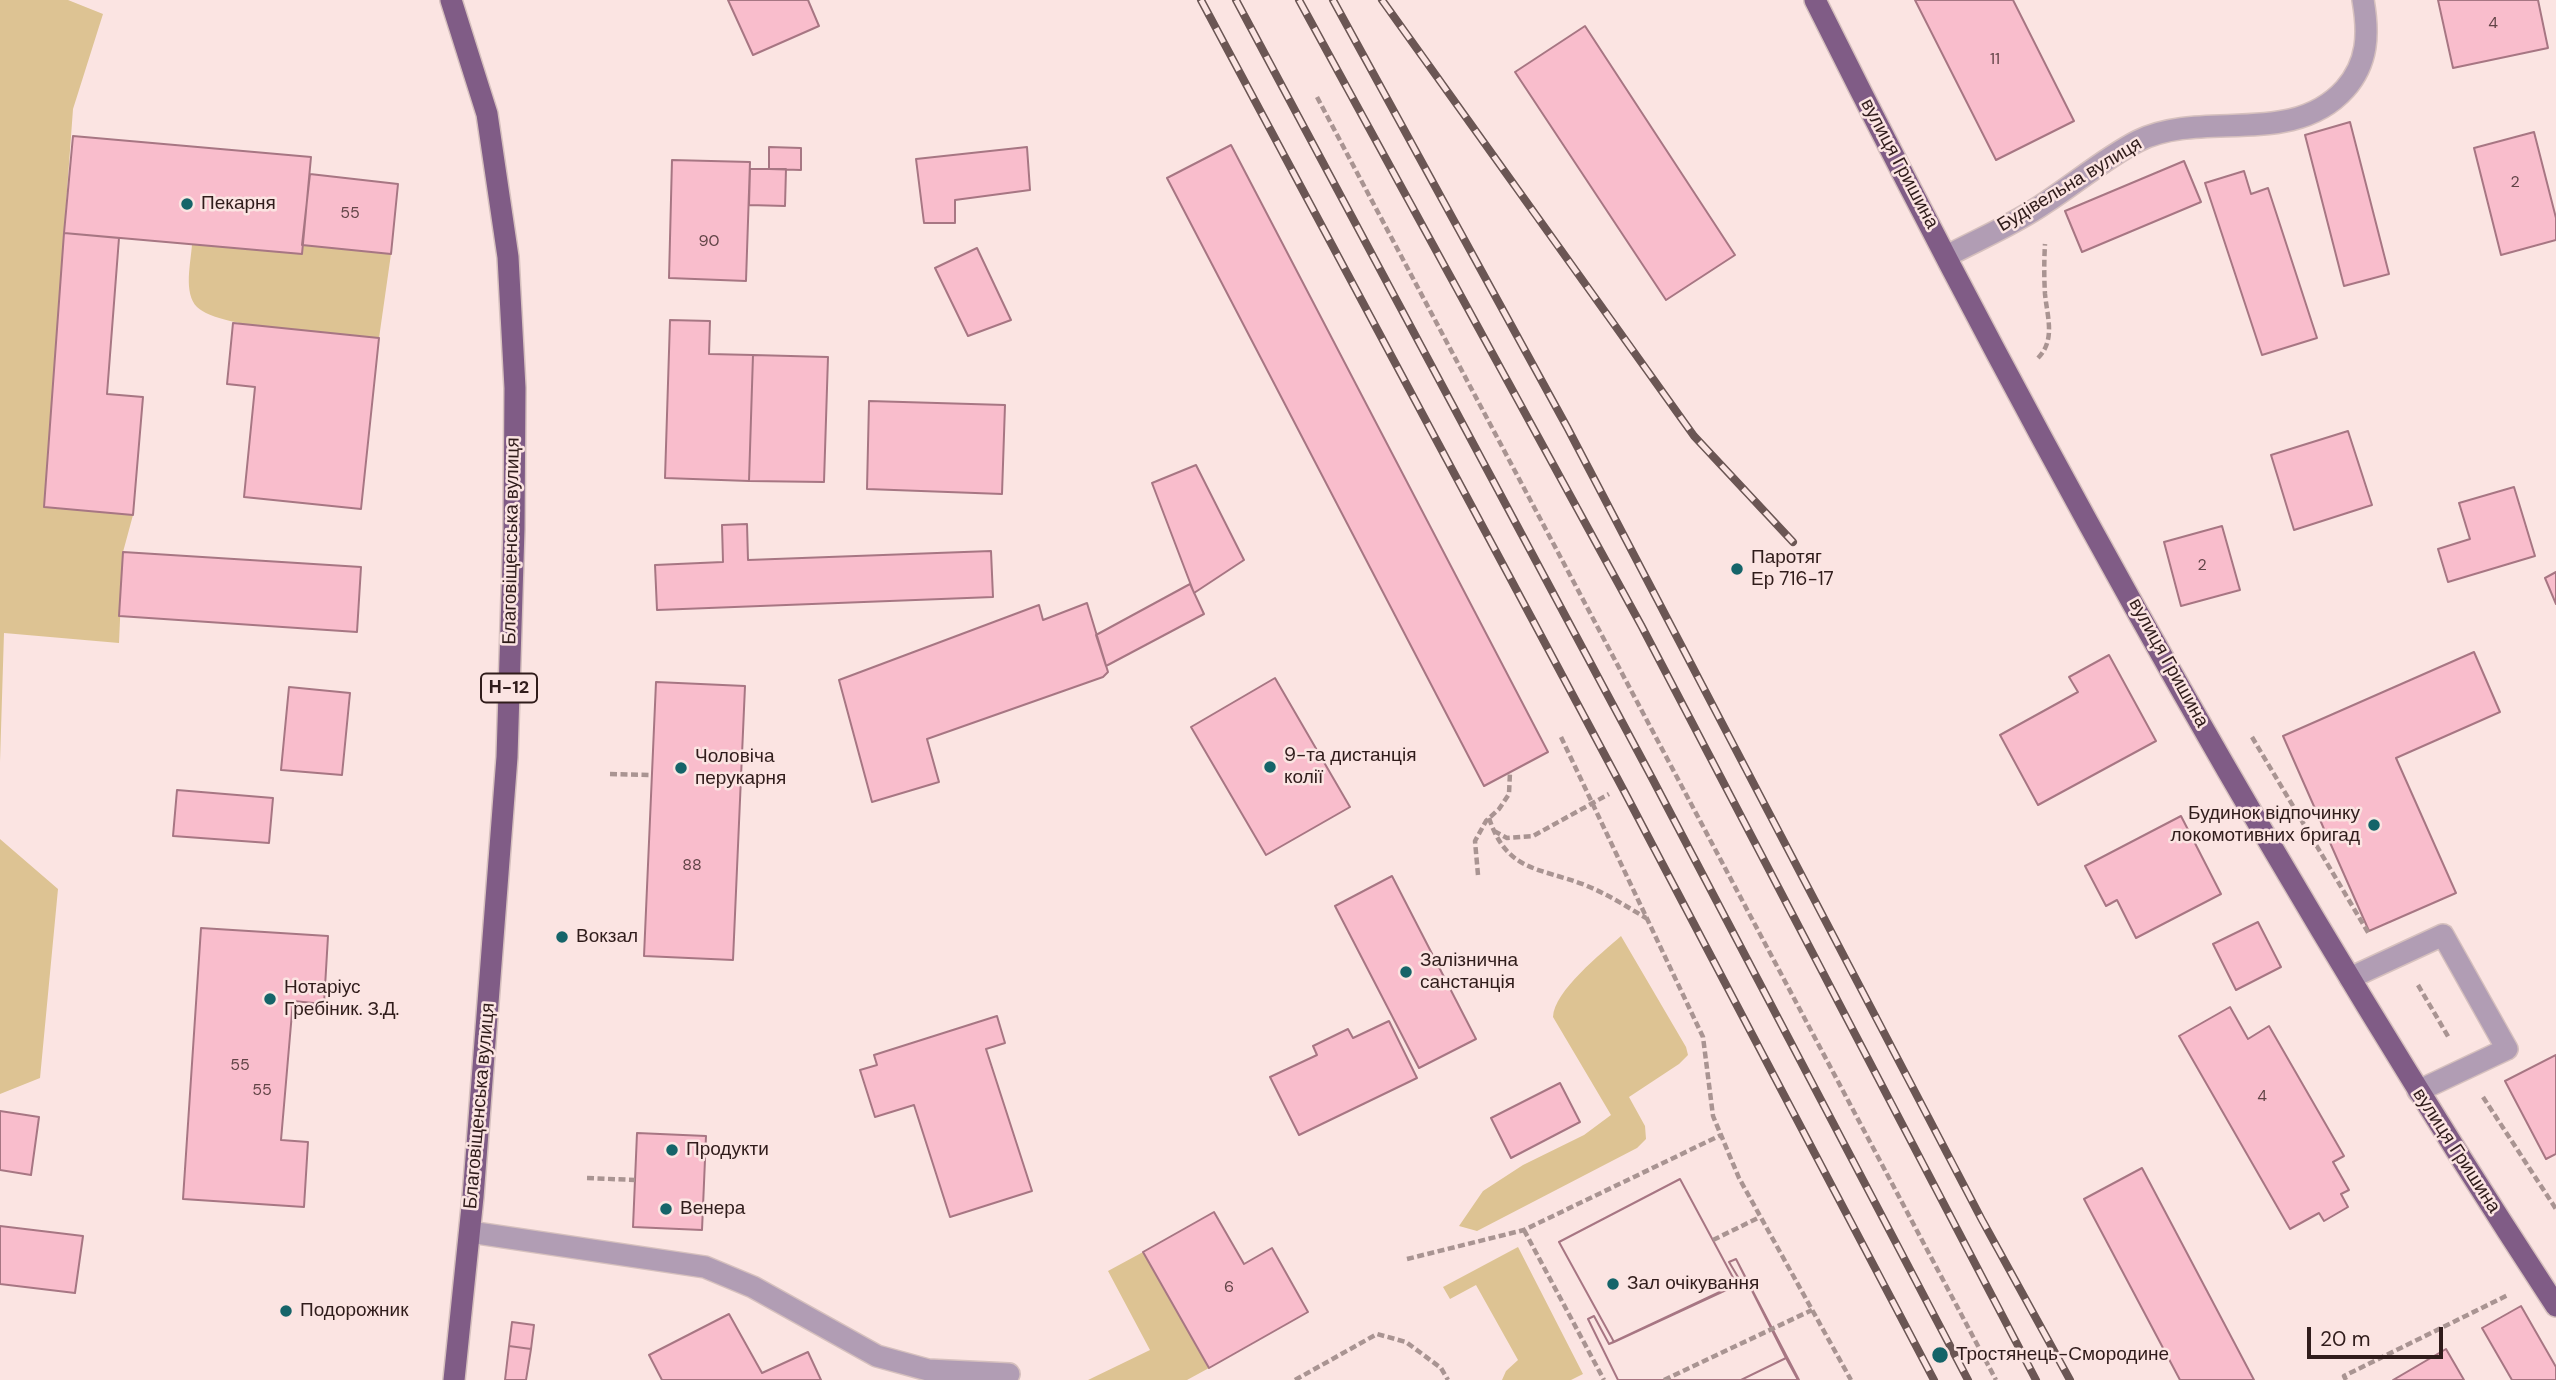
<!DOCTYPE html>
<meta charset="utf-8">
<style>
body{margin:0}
#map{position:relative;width:2556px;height:1380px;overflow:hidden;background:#fbe4e2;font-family:"DM Sans",sans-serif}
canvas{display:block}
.scale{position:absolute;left:2307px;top:1327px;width:136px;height:32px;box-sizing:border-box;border:4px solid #301c1b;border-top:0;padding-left:9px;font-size:21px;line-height:24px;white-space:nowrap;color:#301c1b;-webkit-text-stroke:5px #fbe4e2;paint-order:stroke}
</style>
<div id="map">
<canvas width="2556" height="1380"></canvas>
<div class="scale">20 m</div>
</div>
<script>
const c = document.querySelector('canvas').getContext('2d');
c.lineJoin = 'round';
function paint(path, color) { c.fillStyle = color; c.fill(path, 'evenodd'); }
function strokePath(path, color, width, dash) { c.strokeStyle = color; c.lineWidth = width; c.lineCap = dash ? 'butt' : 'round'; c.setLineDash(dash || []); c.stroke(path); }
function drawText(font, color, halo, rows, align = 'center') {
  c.font = font + ' "DM Sans",sans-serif'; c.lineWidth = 5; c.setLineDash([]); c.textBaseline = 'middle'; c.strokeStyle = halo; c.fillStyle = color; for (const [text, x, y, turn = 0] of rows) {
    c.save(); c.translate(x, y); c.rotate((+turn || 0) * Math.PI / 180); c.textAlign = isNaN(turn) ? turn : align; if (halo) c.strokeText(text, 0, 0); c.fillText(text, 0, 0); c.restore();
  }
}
const green = new Path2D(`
 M0 0H68L103 14 73 109 44 507 133 515 123 552 119 643 4 633 0 762Z
 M192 244 302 254V245L391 254 379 338C343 334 220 330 197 307 183 293 191 262 192 244Z
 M0 839 58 889 40 1078 0 1094Z
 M1621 936 1686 1047 1688 1055 1679 1064 1629 1097 1645 1126 1646 1139 1637 1148 1477 1231 1459 1226 1483 1191 1523 1165 1584 1135 1611 1115 1553 1017C1554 991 1602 953 1621 936Z
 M1518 1247 1583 1374 1571 1380H1502L1506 1371 1518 1360 1476 1285 1450 1299 1443 1287Z
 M1143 1252 1209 1368 1187 1380H1088L1150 1350 1108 1271Z`);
const building = new Path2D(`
 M728 0H808L819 26 753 55Z
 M1915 0H2013L2074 121 1996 160Z
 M2438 0H2538L2548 48 2453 68Z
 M1585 26 1735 255 1666 300 1515 72Z
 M2350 122 2389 274 2344 286 2305 135Z
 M2534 132 2556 218V240L2501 255 2474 148Z
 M73 136 311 157 302 254 64 233Z
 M1231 145 1548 752 1484 786 1167 178Z
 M769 147 801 148V170L769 169Z
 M1027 147 1030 190 955 200V223H924L916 159Z
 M672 160 750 162 746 281 669 278Z
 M2184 161 2201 202 2082 252 2065 211Z
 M750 169H786L785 206 749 205Z
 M2244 171 2251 194 2268 188 2317 338 2262 355 2205 183Z
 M310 174 398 184 391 254 302 245Z
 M64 233 119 238 107 394 143 397 133 515 44 507Z
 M977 248 1011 320 968 336 935 268Z
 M670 320 710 321 709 354 753 355 749 481 665 478Z
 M233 323 379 338 361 509 244 497 255 387 227 384Z
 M753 355 828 357 824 482 749 481Z
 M869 401 1005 405 1002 494 867 489Z
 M2348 431 2372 505 2294 530 2271 455Z
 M1196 465 1244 560 1194 593 1152 483Z
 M2514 487 2535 556 2448 582 2438 549 2470 539 2459 503Z
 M747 524 748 560 991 551 993 597 657 610 655 565 723 562 722 525Z
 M2222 526 2240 590 2181 606 2164 542Z
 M123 552 361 567 357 632 119 616Z
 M2556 572V604L2545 578Z
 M1190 584 1204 614 1106 666 1096 635Z
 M1087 603 1108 672 1103 677 927 739 939 782 872 802 839 680 1039 605 1043 620Z
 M2474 652 2500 712 2396 758 2456 893 2369 931 2283 736Z
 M2109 655 2156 741 2038 805 2000 735 2078 692 2069 677Z
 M1275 678 1350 807 1266 855 1191 727Z
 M656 682 745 686 733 960 644 956Z
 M289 687 350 693 342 775 281 770Z
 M177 790 273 798 269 843 173 836Z
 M2181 816 2221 894 2136 938 2117 900 2106 906 2085 866Z
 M1392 876 1476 1039 1419 1068 1335 906Z
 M2258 922 2281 967 2236 990 2213 944Z
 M201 928 328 936 324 1004 293 1001 281 1140 308 1142 304 1207 183 1199Z
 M2230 1007 2248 1039 2269 1026 2344 1156 2333 1162 2349 1190 2341 1194 2348 1207 2324 1221 2319 1213 2290 1229 2179 1036Z
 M997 1016 1005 1043 986 1049 1032 1191 950 1217 914 1105 875 1117 860 1070 877 1065 874 1055Z
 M1389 1021 1417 1078 1299 1135 1270 1077 1317 1055 1313 1046 1348 1029 1353 1038Z
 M2556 1055V1154L2546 1159 2505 1081Z
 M1560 1083 1580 1122 1511 1158 1491 1118Z
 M0 1111 39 1117 31 1175 0 1170Z
 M637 1133 706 1136 702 1230 633 1227Z
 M2142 1168 2254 1380H2180L2084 1199Z
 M1680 1179 1737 1285 1614 1342 1559 1242Z
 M1680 1179 1737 1285 1741 1282 1729 1262 1736 1259 1799 1380H1618L1588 1319 1594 1316 1609 1344 1614 1342 1559 1242Z
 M1214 1212 1244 1264 1272 1248 1308 1312 1209 1368 1143 1252Z
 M0 1226 83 1236 75 1293 0 1284Z
 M1736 1259 1786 1358 1741 1380H1618L1588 1319 1594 1316 1609 1344 1741 1282 1729 1262Z
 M2521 1306 2556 1367V1380H2512L2482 1328Z
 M729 1314 762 1373 808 1352 821 1380H662L649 1355Z
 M512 1322 534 1325 531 1349 509 1346Z
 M509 1346 531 1349 526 1380H505Z
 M2446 1349 2464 1380H2393Z
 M1786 1358 1798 1380H1741Z`);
const path = new Path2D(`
 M1317 97 1996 1380
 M2038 358C2056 340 2047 316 2045 294 2044 278 2044 261 2045 244
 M1561 737 1703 1037 1713 1116 1739 1178 1851 1380
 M2252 737 2369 934
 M610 774 652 775
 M1489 818C1507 872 1538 867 1585 885 1607 894 1626 906 1646 918
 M1494 831 1507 838 1533 836 1609 794
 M1478 875 1475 841 1486 821 1499 809 1509 794 1510 772
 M2418 985 2449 1038
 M2483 1097 2556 1209
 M587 1178 635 1180
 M1524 1230 1604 1380
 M1713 1240 1760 1217
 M1407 1259 1524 1230 1721 1135
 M1295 1380 1377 1334 1406 1342 1441 1368 1448 1380
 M1664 1380 1812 1310
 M2346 1380 2344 1376 2508 1295`);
const minor = new Path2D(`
 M1947 256C1979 239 2015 224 2045 203 2076 183 2105 158 2138 141 2202 109 2292 148 2345 89 2368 63 2369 34 2363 0
 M2350 978 2443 935 2507 1049 2418 1091
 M470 1232 705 1267 753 1287 877 1356 928 1370 1009 1374`);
const major = new Path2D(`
 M451 0 487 114 508 257 515 388 514 529 507 757 473 1197 454 1380
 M1815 0C2038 448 2282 887 2556 1306`);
const rail = new Path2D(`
 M1201 0 1623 789 1934 1380
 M1236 0 1652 778 1968 1380
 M1299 0 1641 625 2036 1380
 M1333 0 1567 427 1982 1220 2070 1380
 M1382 0 1694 436 1793 542`);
const markers = [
 [187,204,7,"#156469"],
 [1737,569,7,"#156469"],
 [1270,767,7,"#156469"],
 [681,768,7,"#156469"],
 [2374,825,7,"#156469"],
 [562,937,7,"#156469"],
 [1406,972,7,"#156469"],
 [270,999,7,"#156469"],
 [672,1150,7,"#156469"],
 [666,1209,7,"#156469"],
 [1613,1284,7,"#156469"],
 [286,1311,7,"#156469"],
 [1940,1355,9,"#156469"]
];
const numberNames = [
 ["4",2493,24],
 ["11",1995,60],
 ["2",2515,183],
 ["55",350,214],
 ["90",709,242],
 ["2",2202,566],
 ["88",692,866],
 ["55",240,1066],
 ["55",262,1091],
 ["4",2262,1097],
 ["6",1229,1288]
];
const shields = [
 [509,688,56]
];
const shieldNames = [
 ["Н-12",509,688]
];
const streetNames = [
 ["вулиця Гришина",1899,164,62],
 ["Будівельна вулиця",2070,185,-31],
 ["Благовіщенська вулиця",512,541,-89],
 ["вулиця Гришина",2168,663,61],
 ["Благовіщенська вулиця",480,1106,-85],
 ["вулиця Гришина",2456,1151,57]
];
const poiNames = [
 ["Пекарня",201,204],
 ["Паротяг",1751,558],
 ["Ер 716-17",1751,580],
 ["9-та дистанція",1284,756],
 ["колії",1284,778],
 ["Чоловіча",695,757],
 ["перукарня",695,779],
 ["Будинок відпочинку",2360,814,"right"],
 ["локомотивних бригад",2360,836,"right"],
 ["Вокзал",576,937],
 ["Залізнична",1420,961],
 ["санстанція",1420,983],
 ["Нотаріус",284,988],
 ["Гребіник. З.Д.",284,1010],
 ["Продукти",686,1150],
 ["Венера",680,1209],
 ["Зал очікування",1627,1284],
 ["Подорожник",300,1311],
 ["Тростянець-Смородине",1956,1355]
];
paint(green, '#ddc393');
paint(building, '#f9bdcc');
strokePath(building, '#a77683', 2);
strokePath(minor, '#d6c0be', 24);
strokePath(major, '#d6c0be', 24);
strokePath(path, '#a99492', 4.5, [7, 3.5]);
strokePath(minor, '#b19db4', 21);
strokePath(major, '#805c86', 21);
strokePath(rail, '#6b5654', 8);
strokePath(rail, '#fbe4e2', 5, [16]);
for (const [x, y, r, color] of markers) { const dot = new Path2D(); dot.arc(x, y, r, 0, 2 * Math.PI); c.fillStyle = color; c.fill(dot); strokePath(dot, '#fbe4e2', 2.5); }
drawText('16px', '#624447', null, numberNames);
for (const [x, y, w] of shields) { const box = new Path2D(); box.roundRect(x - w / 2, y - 14.5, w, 29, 5); c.fillStyle = '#fbe4e2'; c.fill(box); strokePath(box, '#301c1b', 2); }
drawText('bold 18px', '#301c1b', null, shieldNames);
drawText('19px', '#301c1b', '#fbe4e2', streetNames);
drawText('19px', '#301c1b', '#fbe4e2', poiNames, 'left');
</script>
